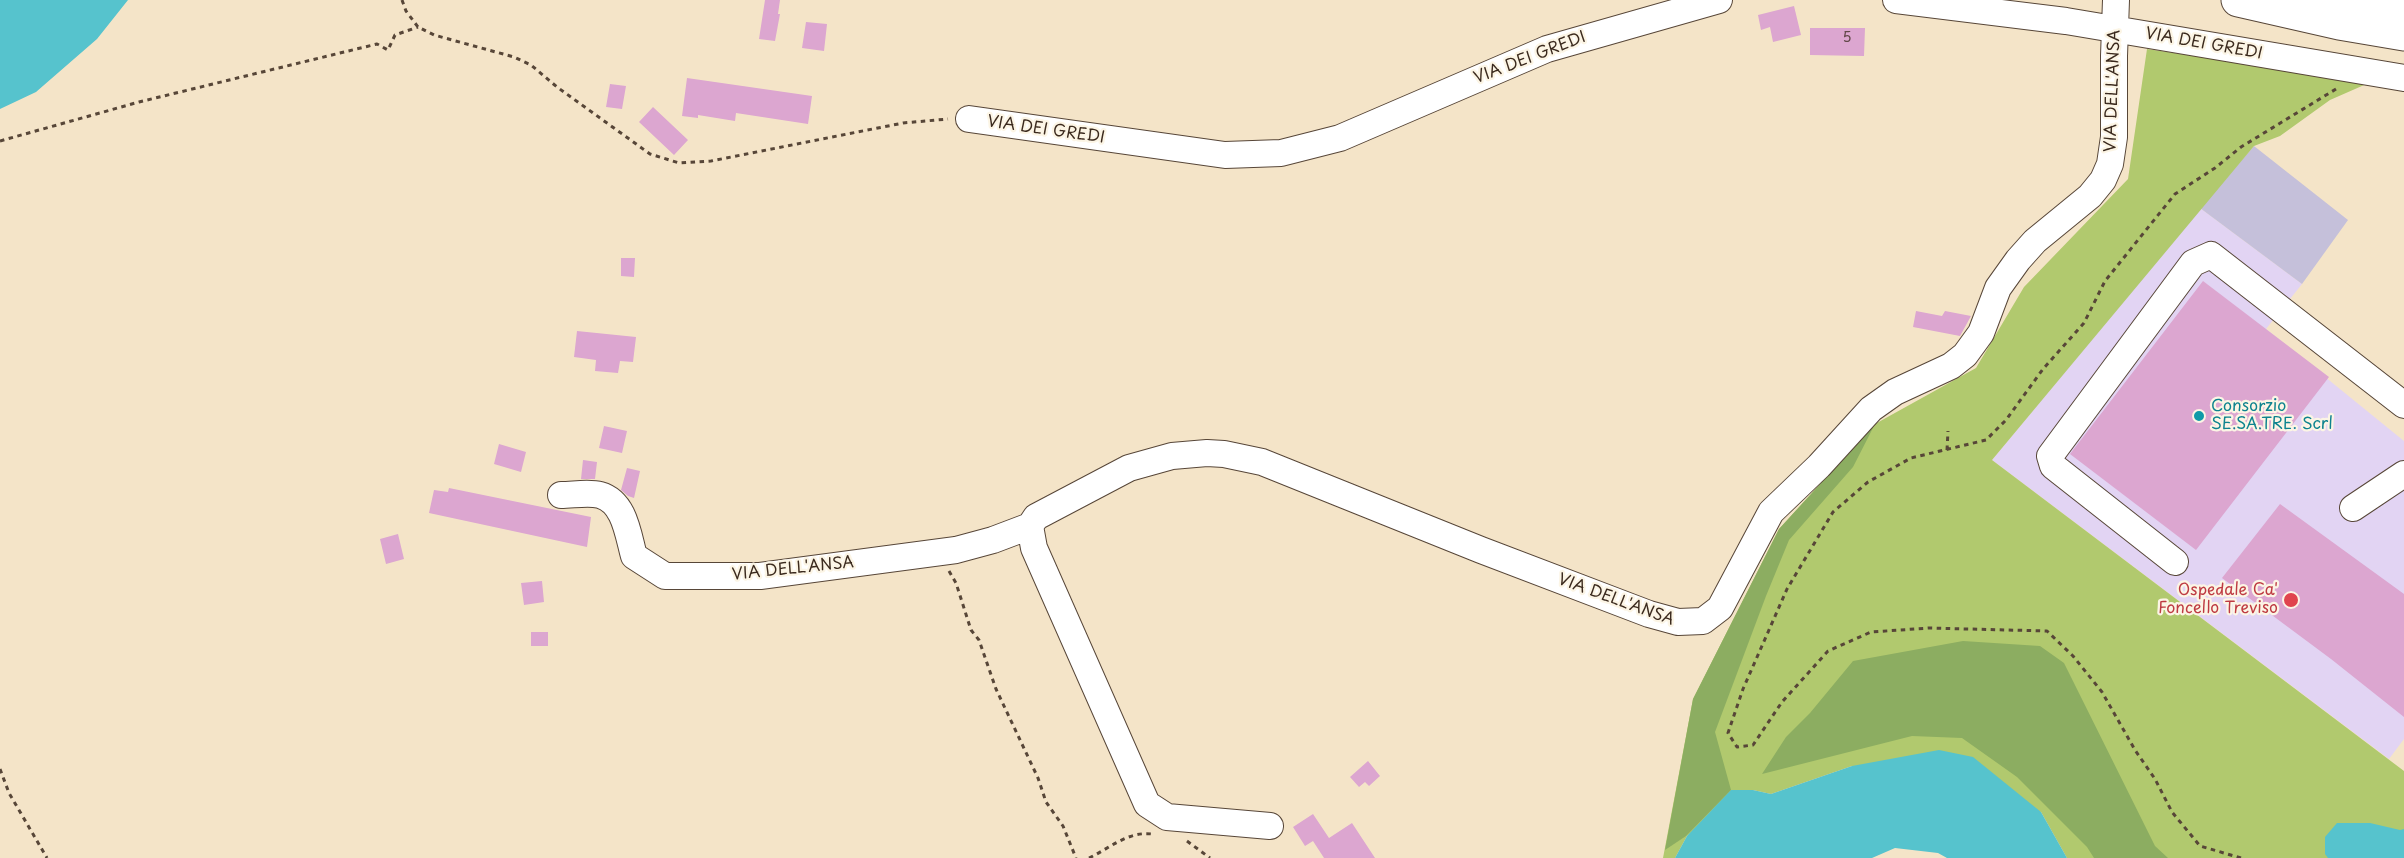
<!DOCTYPE html>
<style>
body{margin:0}
canvas{display:block;background:#f4e4c8}
</style>
<canvas width="2404" height="858"></canvas>
<script>
const c = document.querySelector('canvas').getContext('2d');
c.lineJoin = 'round';
function paint(path, color) { c.fillStyle = color; c.fill(path, 'evenodd'); }
function strokePath(path, color, width, dash) { c.strokeStyle = color; c.lineWidth = width; c.lineCap = dash ? 'butt' : 'round'; c.setLineDash(dash || []); c.stroke(path); }
function drawText(font, color, halo, rows, align = 'center') {
  c.font = font + ' "Playpen Sans",sans-serif'; c.lineWidth = 4.5; c.setLineDash([]); c.textBaseline = 'middle'; c.strokeStyle = halo; c.fillStyle = color; for (const [text, x, y, turn = 0] of rows) {
    c.save(); c.translate(x, y); c.rotate((+turn || 0) * Math.PI / 180); c.textAlign = isNaN(turn) ? turn : align; if (halo) c.strokeText(text, 0, 0); c.fillText(text, 0, 0); c.restore();
  }
}
const built = new Path2D(`
 M2200 208 2302 284 2266 329 2404 441V739L2389 759 1992 460Z`);
const industrial = new Path2D(`
 M2254 146 2348 220 2302 284 2200 208Z`);
const green = new Path2D(`
 M2147 49 2371 82 2330 100 2280 136 2254 146 1992 460 2404 771V858H2067L2041 812 1852 766 1771 794 1753 790 1687 836 1675 858H1663L1693 699 1779 529 1875 424 1976 368 2024 287 2128 179Z`);
const forest = new Path2D(`
 M1875 424 1853 467 1789 540 1766 596 1715 732 1731 790 1686 836 1665 850 1693 699 1779 529Z
 M1963 641 2040 646 2064 663 2155 846 2168 858H2094L2087 847 2017 777 1962 738 1912 736 1762 774 1786 737 1810 713 1853 661Z`);
const water = new Path2D(`
 M0 0H128L97 39 36 92 0 109Z
 M1939 750 1973 757 2041 812 2067 858H1947L1938 853 1895 848 1872 858H1675L1687 836 1731 790H1753L1771 794 1852 766Z
 M2337 823H2370L2400 830 2404 829V858H2328L2325 854V837Z`);
const building = new Path2D(`
 M765 0H780L778 14H780L775 41 759 39Z
 M1794 6 1801 35 1773 42 1770 27 1761 30 1758 15Z
 M806 22 827 24 824 51 802 48Z
 M1810 28H1865L1864 56 1810 55Z
 M687 78 812 96 808 124 736 113 735 121 698 115V118L682 116Z
 M610 84 626 86 622 109 606 107Z
 M653 107 688 140 674 155 639 122Z
 M621 258H635L634 277 621 276Z
 M2203 281 2329 377 2196 550 2070 454Z
 M1916 311 1942 316 1945 311 1971 316 1960 336 1913 327Z
 M577 331 636 337 633 362 620 361 618 373 595 371 596 360 574 357Z
 M604 426 627 431 622 453 599 448Z
 M499 444 526 452 521 472 494 464Z
 M583 460 597 462 595 479H581Z
 M627 468 640 471 634 498 628 496 621 490Z
 M449 488 591 517 587 547 429 513 434 490 448 492Z
 M2280 504 2404 594V717L2331 659 2222 578Z
 M398 534 404 559 386 564 380 539Z
 M542 581 544 602 524 605 521 583Z
 M531 632H548V646H531Z
 M1368 761 1380 776 1369 786 1365 782 1359 787 1350 777Z
 M1313 814 1329 838 1352 823 1375 858H1324L1313 841 1305 846 1293 827Z`);
const path = new Path2D(`
 M402 0 406 11 418 27 434 35 514 57 531 65 557 87 650 154 679 163 711 161 903 123 948 119
 M0 141 139 102 377 44 388 50 395 35 418 27
 M1947 450 1948 431
 M949 571 956 583 971 630 979 640 996 689 1038 778 1046 802 1063 826 1076 858
 M0 769 9 793 47 858
 M1187 841 1210 858
 M1089 858C1110 848 1128 831 1152 834
 M2241 858 2200 846 2172 812 2155 779 2135 750 2102 692 2073 656 2047 631 1929 628 1871 632 1828 651 1782 702 1753 745 1737 747 1728 733 1743 689 1787 589 1833 512 1868 482 1911 458 1986 440 2006 420 2043 369 2084 323 2105 281 2175 194 2215 168 2241 147 2336 89`);
const minor = new Path2D(`
 M1896 0 2066 21 2404 78
 M969 119 1225 155 1281 153 1340 138 1547 49 1719 0
 M561 495C573 495 589 492 600 495 625 502 628 535 634 556L665 576H760L956 550 993 540 1030 526 1036 517 1129 468 1172 456 1207 453 1224 454 1262 462 1481 550 1649 614 1678 622 1703 621 1720 608 1771 512 1819 466 1871 409 1895 392 1951 366 1965 355 1981 333 1998 288 2018 260 2035 241 2090 196 2103 180 2110 164 2114 137V56L2116 0
 M2353 508 2404 474
 M1030 526 1034 548 1147 804 1167 817 1270 826
 M2175 562 2053 466 2050 456 2193 263 2211 255 2404 405`);
const highway = new Path2D(`
 M2238 0 2339 23 2404 34
 M2319 0 2404 7`);
const markers = [
 [2199,416,6,"#0f9aa8"],
 [2291,600,8,"#e0444e"]
];
const numberNames = [
 ["5",1847,38]
];
const streetNames = [
 ["VIA DEI GREDI",2204,44,10],
 ["VIA DEI GREDI",1530,58,-21],
 ["VIA DELL'ANSA",2113,91,-88],
 ["VIA DEI GREDI",1046,130,8],
 ["VIA DELL'ANSA",793,569,-6],
 ["VIA DELL'ANSA",1616,600,20]
];
const cultureNames = [
 ["Consorzio",2211,407],
 ["SE.SA.TRE. Scrl",2211,425]
];
const healthNames = [
 ["Ospedale Ca'",2278,591],
 ["Foncello Treviso",2278,609]
];
paint(built, '#e2d4f3');
paint(industrial, '#c5c0da');
paint(green, '#b1c96e');
paint(forest, '#8cad61');
paint(water, '#56c3cd');
paint(building, '#dca6d0');
strokePath(minor, '#574638', 28);
strokePath(highway, '#574638', 35);
strokePath(path, '#574638', 3, [4.5, 4.5]);
strokePath(minor, '#fff', 26);
strokePath(highway, '#fff', 33);
for (const [x, y, r, color] of markers) { const dot = new Path2D(); dot.arc(x, y, r, 0, 2 * Math.PI); c.fillStyle = color; c.fill(dot); strokePath(dot, '#fcf5e5', 2); }
drawText('14px', '#63494a', null, numberNames);
drawText('16px', '#3b2a1e', '#fcf5e5', streetNames);
drawText('16px', '#0d838f', '#fcf5e5', cultureNames, 'left');
drawText('16px', '#be3a42', '#fcf5e5', healthNames, 'right');
</script>
